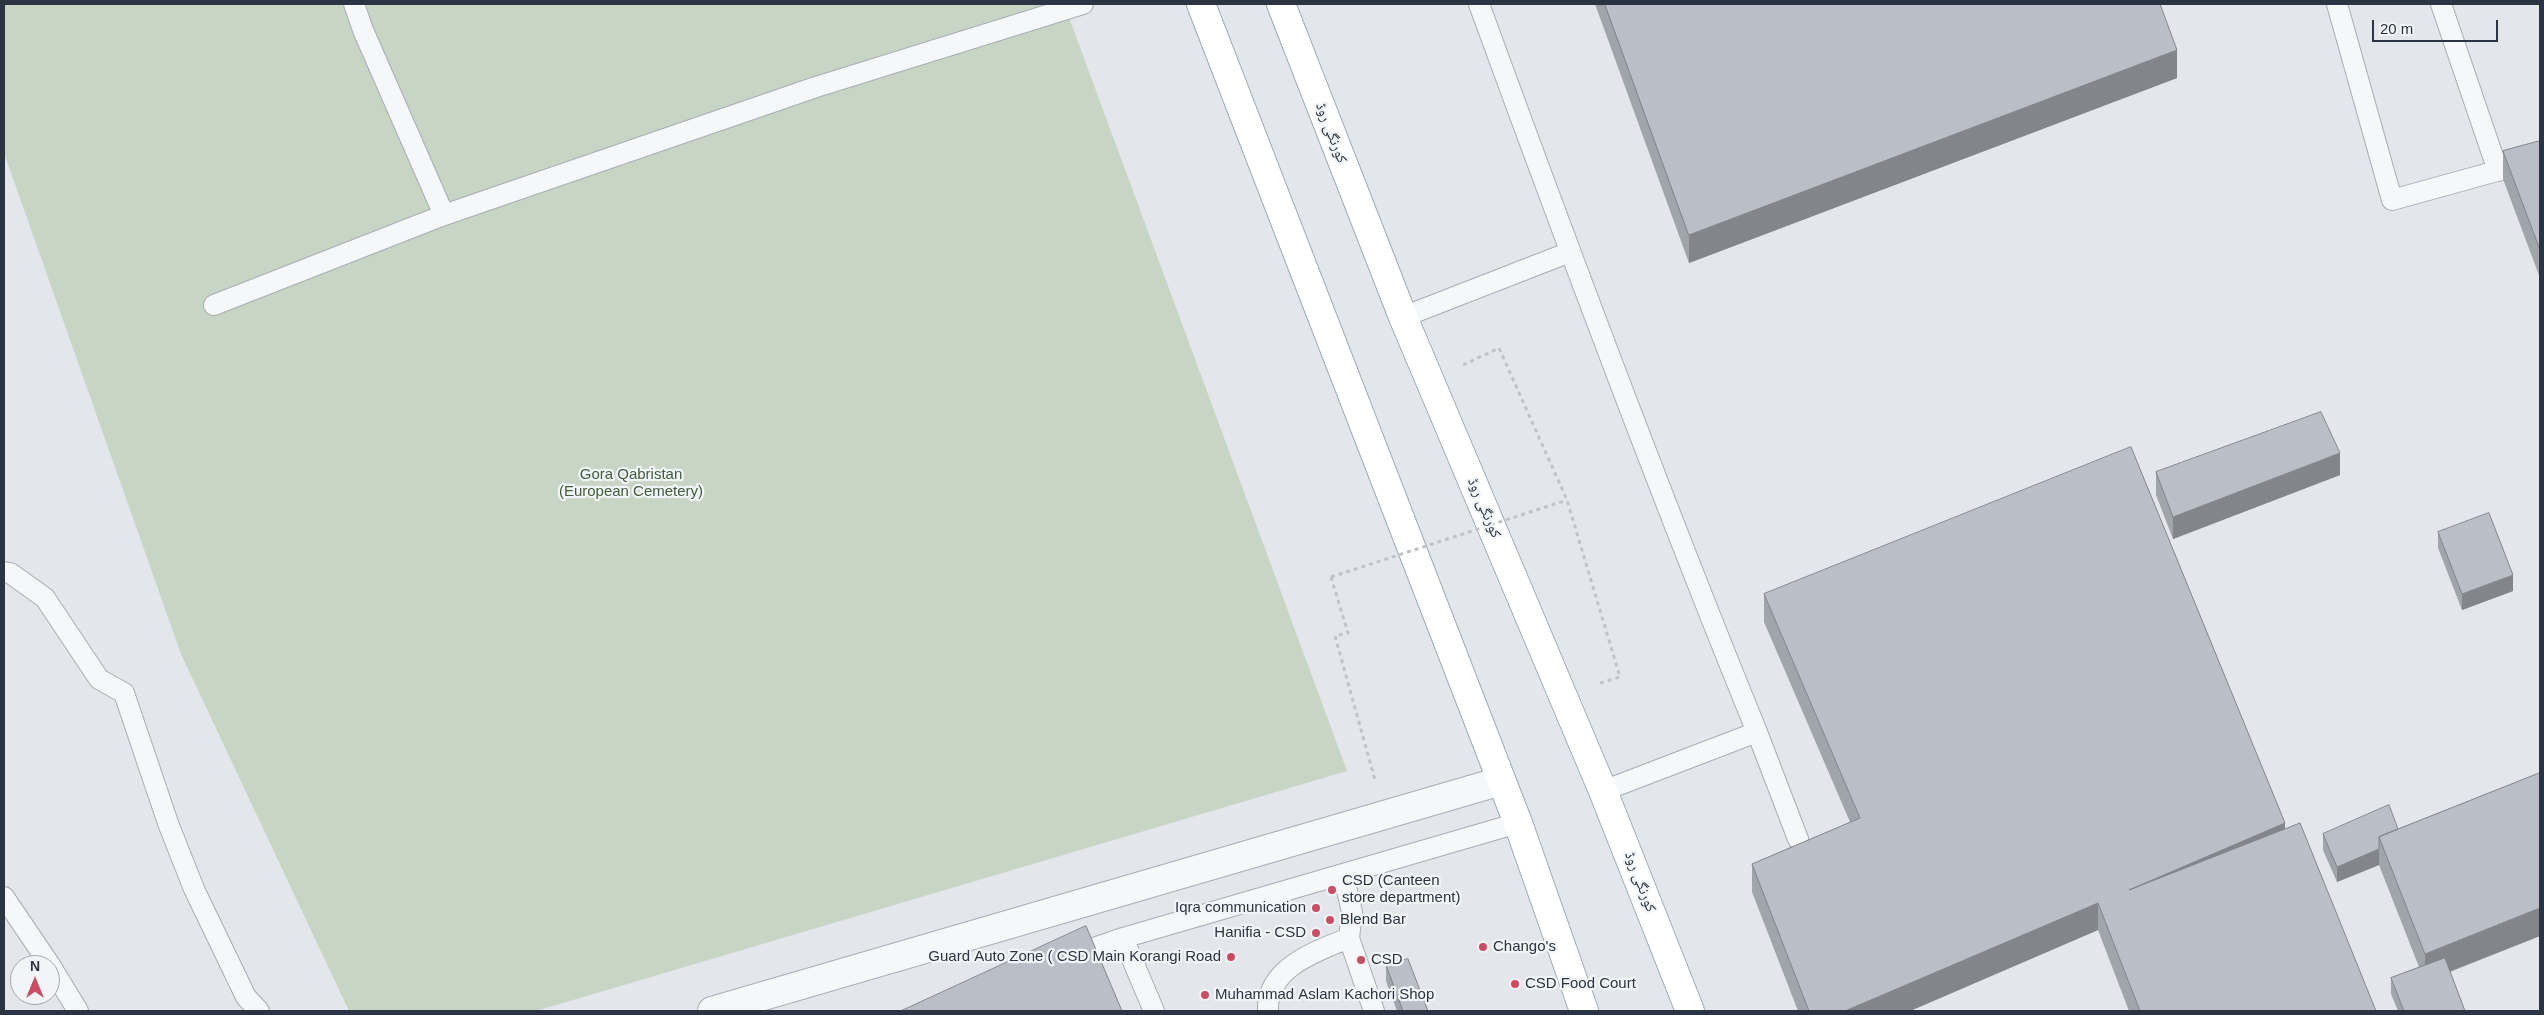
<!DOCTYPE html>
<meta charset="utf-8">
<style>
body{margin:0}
#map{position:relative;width:2544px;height:1015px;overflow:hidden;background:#e3e6ea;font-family:Helvetica,sans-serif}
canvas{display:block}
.frame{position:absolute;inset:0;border:5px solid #2b3442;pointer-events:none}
.north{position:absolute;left:10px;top:955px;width:50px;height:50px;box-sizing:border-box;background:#f2f5f8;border:1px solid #a2a8af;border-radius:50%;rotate:0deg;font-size:14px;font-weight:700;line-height:20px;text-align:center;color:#2b3442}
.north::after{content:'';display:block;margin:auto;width:18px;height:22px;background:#cb4c63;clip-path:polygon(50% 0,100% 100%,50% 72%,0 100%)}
.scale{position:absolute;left:2372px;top:20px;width:126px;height:22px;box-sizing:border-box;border:2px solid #2b3442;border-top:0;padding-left:6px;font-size:15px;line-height:18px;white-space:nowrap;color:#2b3442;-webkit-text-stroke:4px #f2f5f8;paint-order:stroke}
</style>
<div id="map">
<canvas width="2544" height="1015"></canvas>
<div class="frame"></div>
<div class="north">N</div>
<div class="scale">20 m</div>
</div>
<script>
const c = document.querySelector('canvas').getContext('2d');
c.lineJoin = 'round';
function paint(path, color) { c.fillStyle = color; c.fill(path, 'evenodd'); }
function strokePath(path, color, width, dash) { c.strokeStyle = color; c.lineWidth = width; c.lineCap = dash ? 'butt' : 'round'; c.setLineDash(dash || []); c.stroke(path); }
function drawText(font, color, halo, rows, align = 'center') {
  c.font = font + ' Helvetica,"Noto Naskh Arabic",sans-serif'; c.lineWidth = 4.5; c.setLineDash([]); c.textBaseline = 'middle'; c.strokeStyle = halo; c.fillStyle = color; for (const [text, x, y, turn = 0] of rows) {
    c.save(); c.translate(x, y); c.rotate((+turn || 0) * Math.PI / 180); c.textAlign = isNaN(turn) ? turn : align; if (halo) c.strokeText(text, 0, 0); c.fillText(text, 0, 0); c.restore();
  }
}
const green = new Path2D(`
 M4 4H1064L1347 771 536 1011H349L181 654 4 153Z`);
const path = new Path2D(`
 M1463 365 1499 348 1567 500 1620 677 1597 684
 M1331 577 1348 633 1335 636 1375 780`);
const service = new Path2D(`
 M354 4 363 30 444 215
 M1479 4C1568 248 1659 492 1757 732
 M2337 4 2392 200 2540 159
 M2441 4 2498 171
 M214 305 444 215 816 87 1083 4
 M1403 317 1570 252
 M4 572 10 573 45 598 99 679 124 693 168 823 194 889 246 997 259 1011
 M1603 791 1757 732 1798 839
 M1343 874 1352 912 1349 938 1374 1011
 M4 897 50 965
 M1123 938 1154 1011
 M1071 956 1123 938 1518 823
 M50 965 78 1011
 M1268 1011C1266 968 1316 951 1349 938`);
const minor = new Path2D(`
 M712 1011 1501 781`);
const primary = new Path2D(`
 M1201 4 1518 823 1584 1011
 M1281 4 1403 317 1603 791 1690 1011`);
const pathBridge = new Path2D(`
 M1331 577 1567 500`);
const wall = new Path2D(`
 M1595 4H2160L2177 78 1689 263Z
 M2540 141V278L2503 179V151Z
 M2156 472 2340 475 2173 539 2156 495Z
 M2438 532 2513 591 2462 610 2438 548Z
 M1764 594 2285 829 2376 1011H2129L2098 930 1910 1011H1798L1752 892V864L1850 822 1764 622Z
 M2540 773V936L2450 972 2465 1011H2398L2391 994V978L2419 967 2379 865 2337 882 2323 850V834L2398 829Z
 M1386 965 1428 1011H1397L1386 981Z`);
const shadedWall = new Path2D(`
 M2177 50V78L1689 263V235Z
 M2340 453V475L2173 539V517Z
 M2513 575V591L2462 610V594Z
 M2285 823V850L2129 890Z
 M2379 849V865L2337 882V867Z
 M2098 903V930L1910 1011H1845Z
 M2540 908V936L2425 981V954Z`);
const building = new Path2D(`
 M1605 4H2160L2177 50 1689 235Z
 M2540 141V250L2503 151Z
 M2321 412 2340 453 2173 517 2156 472Z
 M2131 447 2285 823 2129 890 2300 823 2376 1011H2140L2098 903 1845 1011H1809L1752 864 1860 818 1764 594Z
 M2489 513 2513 575 2462 594 2438 532Z
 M2540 773V908L2425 954 2379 837Z
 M2389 805 2398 829 2379 837V849L2337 867 2323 834Z
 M1086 926 1122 1011H901Z
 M2445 958 2465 1011H2404L2391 978Z
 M1408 959 1428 1011H1403L1386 965Z`);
const markers = [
 [1332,890,5,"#cb4c63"],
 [1316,908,5,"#cb4c63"],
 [1330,920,5,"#cb4c63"],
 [1316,933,5,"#cb4c63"],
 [1483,947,5,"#cb4c63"],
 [1231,957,5,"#cb4c63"],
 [1361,960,5,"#cb4c63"],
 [1515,984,5,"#cb4c63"],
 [1205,995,5,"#cb4c63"]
];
const streetNames = [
 ["کورنگی روڈ",1331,133,69],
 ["کورنگی روڈ",1484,508,67],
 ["کورنگی روڈ",1640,882,69]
];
const parkNames = [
 ["Gora Qabristan",631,475],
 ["(European Cemetery)",631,492]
];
const poiNames = [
 ["CSD (Canteen",1342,881],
 ["store department)",1342,898],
 ["Iqra communication",1306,908,"right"],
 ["Blend Bar",1340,920],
 ["Hanifia - CSD",1306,933,"right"],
 ["Chango's",1493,947],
 ["Guard Auto Zone ( CSD Main Korangi Road",1221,957,"right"],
 ["CSD",1371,960],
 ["CSD Food Court",1525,984],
 ["Muhammad Aslam Kachori Shop",1215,995]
];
paint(green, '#c8d4c4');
strokePath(service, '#a8adb4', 22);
strokePath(minor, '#a8adb4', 30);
strokePath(primary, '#a2abb6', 30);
strokePath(path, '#c0c4c9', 3, [4, 4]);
strokePath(service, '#f5f7f9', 20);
strokePath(minor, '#f5f7f9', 28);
strokePath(primary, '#fff', 28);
strokePath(pathBridge, '#c0c4c9', 3, [4, 4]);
paint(wall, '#a0a4ab');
paint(shadedWall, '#82868b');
paint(building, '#babfc7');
strokePath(building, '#82868b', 1);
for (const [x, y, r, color] of markers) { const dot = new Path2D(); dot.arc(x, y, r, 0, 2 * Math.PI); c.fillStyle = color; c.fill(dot); strokePath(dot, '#f2f5f8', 2); }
drawText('15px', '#2b3442', '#f2f5f8', streetNames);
drawText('15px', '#415e38', '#f2f5f8', parkNames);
drawText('15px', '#2b3442', '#f2f5f8', poiNames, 'left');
</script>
